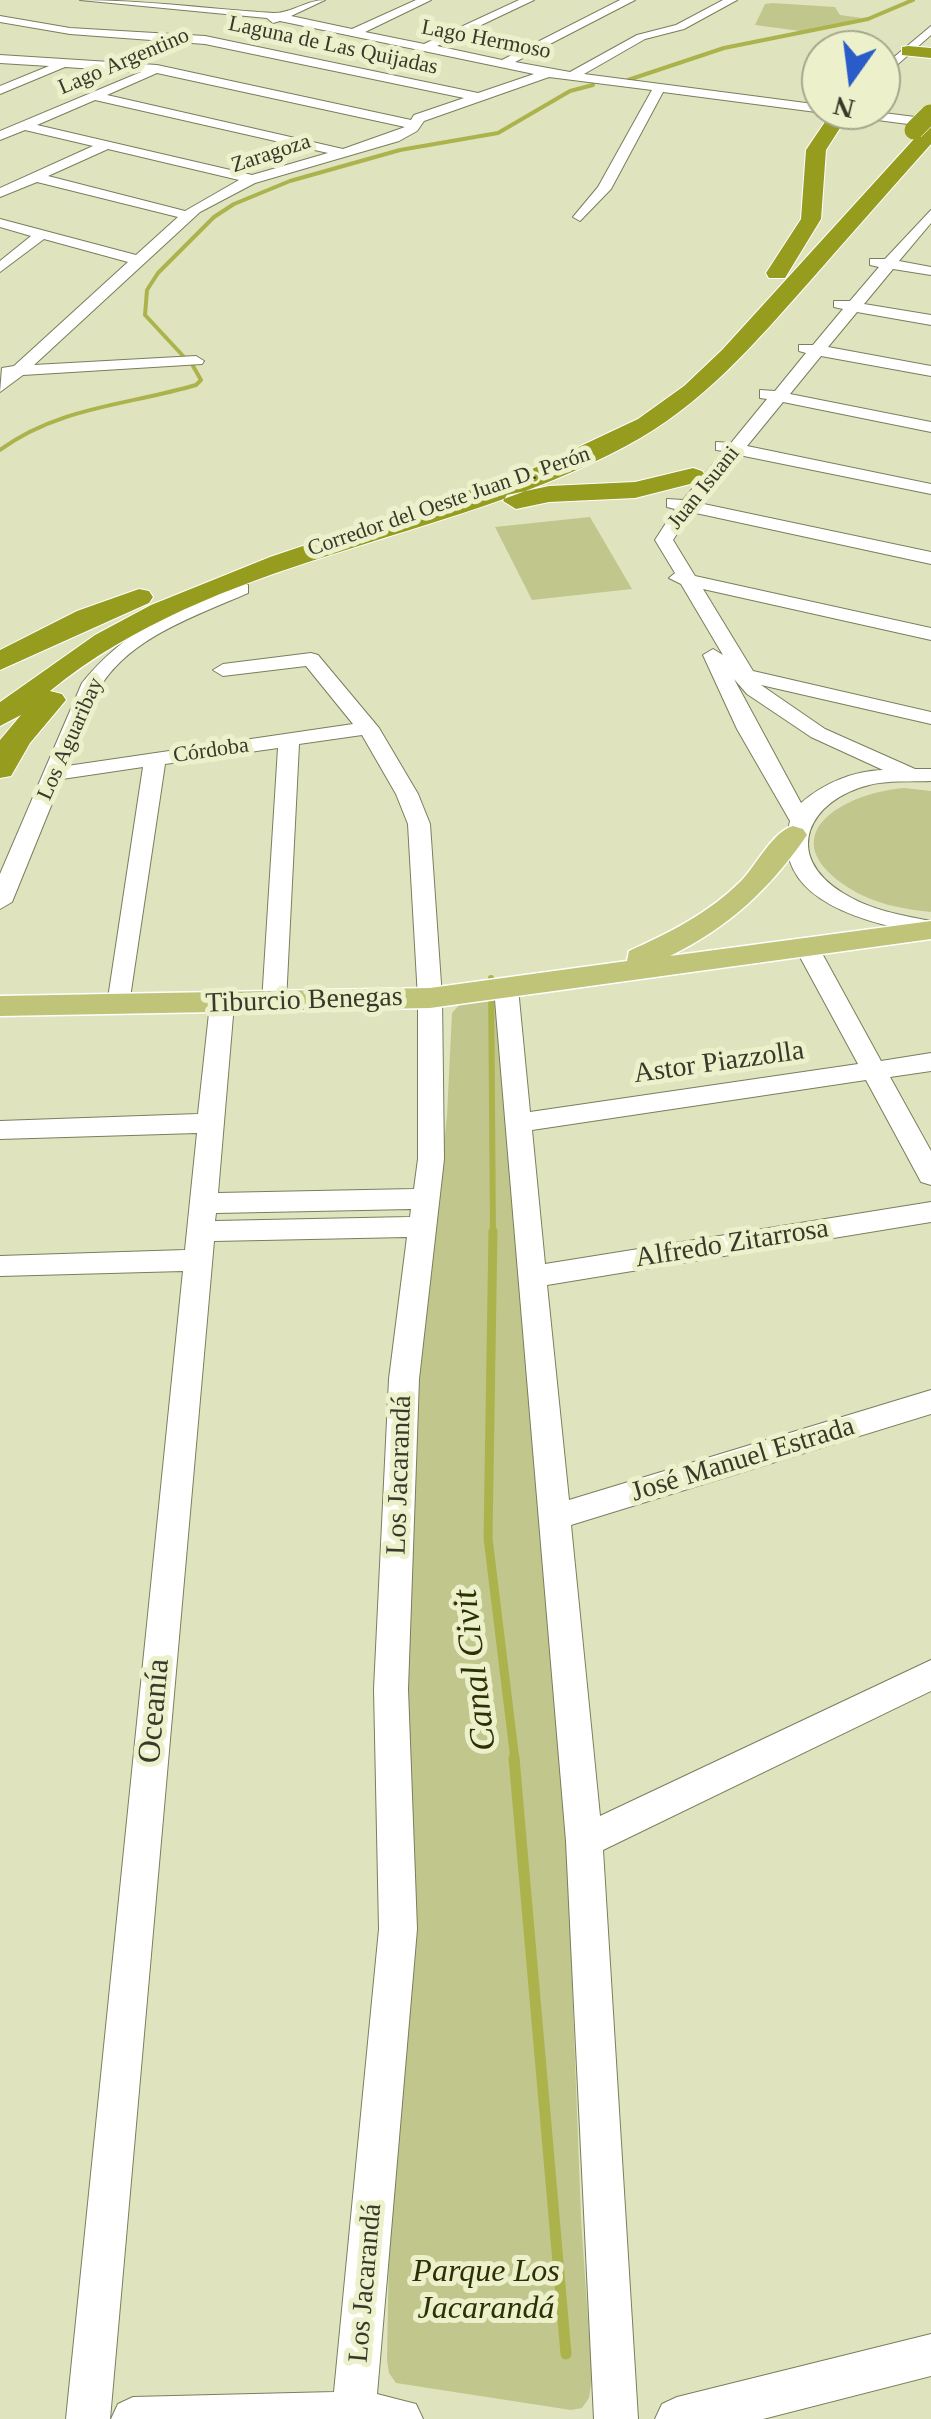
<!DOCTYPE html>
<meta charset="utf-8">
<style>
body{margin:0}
#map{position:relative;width:931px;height:2419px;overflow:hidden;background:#dfe4be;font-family:"Times New Roman",serif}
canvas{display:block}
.north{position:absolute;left:801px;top:30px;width:100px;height:100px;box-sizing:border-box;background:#ecf1cb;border:2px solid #a4a78b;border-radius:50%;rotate:194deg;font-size:28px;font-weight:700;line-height:40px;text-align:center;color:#38392a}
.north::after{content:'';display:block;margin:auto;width:35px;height:45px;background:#295bc9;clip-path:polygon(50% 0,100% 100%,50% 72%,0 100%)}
</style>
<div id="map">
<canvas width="931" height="2419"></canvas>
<div class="north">N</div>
</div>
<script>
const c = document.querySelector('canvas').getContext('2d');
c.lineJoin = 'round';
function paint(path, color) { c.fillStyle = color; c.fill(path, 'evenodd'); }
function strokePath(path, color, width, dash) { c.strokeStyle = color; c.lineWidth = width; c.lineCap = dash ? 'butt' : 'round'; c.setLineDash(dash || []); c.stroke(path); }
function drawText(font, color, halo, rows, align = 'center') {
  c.font = font + ' "Times New Roman",serif'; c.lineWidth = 10; c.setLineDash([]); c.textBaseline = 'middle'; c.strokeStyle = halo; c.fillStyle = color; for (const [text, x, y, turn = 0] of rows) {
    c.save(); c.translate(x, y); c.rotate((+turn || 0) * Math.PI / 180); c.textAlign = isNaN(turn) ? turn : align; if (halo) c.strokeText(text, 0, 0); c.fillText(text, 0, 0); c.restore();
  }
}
const green = new Path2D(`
 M772 3 835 7 840 15 862 18 807 32 755 25 765 4Z
 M590 517 632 589 532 600 495 527Z
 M904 788 931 791V912C902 909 874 904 849 888 769 837 842 793 904 788Z
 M488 1001 496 1007 566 1822 581 2218 592 2378 589 2398 582 2408 571 2410 396 2383 389 2373 387 2360 389 2247 413 1847 407 1639 418 1387 447 1115 452 1013 460 1004Z`);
const streamFar3 = new Path2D(`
 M628 80 724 48 868 19 913 0
 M185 358 145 315 147 290 158 273 214 217 234 204 290 181 400 150 498 133 570 91 593 85
 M0 450C58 407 128 405 196 385L201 380 193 366`);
const streamFar2 = new Path2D(`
 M491 978 493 1234`);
const streamFar1 = new Path2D(`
 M493 1231 488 1538 515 1760`);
const stream = new Path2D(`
 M514 1758 566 2354`);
const minor = new Path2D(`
 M80 0C145 0 209 9 273 13 290 14 306 0 325 0L291 16 352 29 416 0H431L365 32 424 44 519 0H534L437 46 502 60 620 0H635L515 62 570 72 637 35 676 25 723 0H737L684 29 645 39 584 74 821 105V110H860L931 119V127L663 92 611 189 580 221 573 217 598 187 652 90 549 77 424 121 417 131 399 141 255 183 200 212 34 365 196 356 204 361 202 364 23 375 0 392 2 368 14 366 128 262 44 239 0 272V261L31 236 0 227V219L136 255 178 217 37 182 0 197V188L93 146 25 130 0 140V131L141 72 65 67 0 94V86L49 66 0 63V55L157 65 411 120 414 115 464 98 205 44 70 34 0 22V16L70 28 205 36 478 93 534 74 280 21 273 23 267 18ZM157 73 405 127 343 149 107 95ZM95 100 328 153 252 175 37 125ZM108 149 239 180 185 211 48 176Z
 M931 26V35L881 79V68Z
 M931 210V223L899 261 931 267V275L893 269 864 304 931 315V325L857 312 828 347 931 366V376L821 356 790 394 931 422V432L783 402 747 446 931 484V494L739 455 699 503 931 552V564L691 512 673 540 695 576 931 628V640L703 589 753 671 931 712V724L761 685 825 729 915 769H931V781C911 782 888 780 869 785 809 800 781 855 843 893 870 910 900 915 931 921V935C873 924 768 903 790 821L737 729 703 655 713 649 723 655 681 584 669 578 675 573 655 540 675 509 667 507V499L683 500 724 451 716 450V442L731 443 767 399 760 398V390L775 391 806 353 799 351V345H813L843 309 834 307V301H850L879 267 870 265V259H885ZM734 679 747 694 811 737 883 770C853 771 824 783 801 803Z
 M241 583 248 585V593C198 615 130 637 100 687 85 710 78 740 67 766L353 724 306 666 223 676 213 670 223 664 311 653 318 655 379 728 418 794 430 824 442 998 444 1159 419 1379 408 1689 417 1929 377 2394 416 2404 423 2419H111L118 2404 133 2397 334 2392 379 1929 374 1689 389 1379 407 1237 214 1241 110 2419H66L183 1271 0 1276V1256L185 1250 197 1133 0 1139V1121L198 1114 210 1004 222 996 234 1004 218 1193 414 1189 418 1159V998L408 824 396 794 362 735 299 744 286 1002 283 1008 274 1010 262 1002 278 748 165 764 128 1011H110L107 1005 143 767 62 779 12 902 0 909V874L82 683C120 635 182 599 241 583ZM411 1209 410 1217 215 1221 216 1213Z
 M806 938 818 946 881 1061 931 1053V1071L890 1077 931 1151V1185L921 1182 866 1080 532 1130 545 1264 931 1202V1222L547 1285 569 1500 931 1390V1414L571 1525 600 1816 931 1660V1691L603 1850 638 2419H594L566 1841 494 988 506 980 518 988 530 1112 858 1064 794 946Z
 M931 2334V2376L763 2419H655L662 2404 677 2397Z`);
const major = new Path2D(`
 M793 826 803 829 807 835C770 889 729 927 670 956L931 921V939L430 1008 0 1016V996L430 988 627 961 629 951C669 933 709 913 741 881 756 866 773 831 793 826Z`);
const highway = new Path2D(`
 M908 46 931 48V58L902 55V47Z
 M833 110 851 111 826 150 821 219 785 278H769L766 273 801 219 806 150Z
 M931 126V144C891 189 851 234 811 280 755 343 702 406 626 446 442 544 216 556 50 691L62 694 66 700 30 743 11 776 0 778V740L21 715 0 726V702L95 635 151 605 270 557 534 468 638 419 684 386 722 350 924 128Z
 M693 468 702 471 706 476 702 481 635 498 549 502 516 509 503 501 507 495 549 486 635 482Z
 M139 589 149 591 153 597 149 603 0 670V650L77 611Z`);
const highwayBridge = new Path2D(`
 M914 130 930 114`);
const farStreetnames = [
 ["Lago Hermoso",486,40,11],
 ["Laguna de Las Quijadas",333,46,12],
 ["Lago Argentino",124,62,-23],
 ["Zaragoza",271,154,-18],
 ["Juan Isuani",704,488,-51],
 ["Corredor del Oeste Juan D. Perón",449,502,-19],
 ["Los Aguaribay",71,739,-66],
 ["Córdoba",211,751,-8]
];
const streetNames = [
 ["Tiburcio Benegas",304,1001,-2],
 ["Astor Piazzolla",719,1063,-8],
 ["Alfredo Zitarrosa",732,1244,-9],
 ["José Manuel Estrada",743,1460,-17],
 ["Los Jacarandá",400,1475,-88],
 ["Los Jacarandá",366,2283,-85]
];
const nearStreetnames = [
 ["Oceanía",155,1711,-85]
];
const nearParknames = [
 ["Parque Los",486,2273],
 ["Jacarandá",486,2310]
];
const nearWaternames = [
 ["Canal Civit",476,1670,-97]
];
paint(green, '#c1c78c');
strokePath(streamFar3, '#acb34c', 4);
strokePath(streamFar2, '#acb34c', 6);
strokePath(streamFar1, '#acb34c', 9);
strokePath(stream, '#acb34c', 11);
strokePath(minor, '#7a7e5c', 2);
strokePath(major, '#fff', 3);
strokePath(highway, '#fff', 2);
paint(minor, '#fff');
paint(major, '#bfc478');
paint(highway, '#959c1e');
strokePath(highwayBridge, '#fff', 20, []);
strokePath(highwayBridge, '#959c1e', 19);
drawText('22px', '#38392a', '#ecf1cb', farStreetnames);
drawText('28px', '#38392a', '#ecf1cb', streetNames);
drawText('32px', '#38392a', '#ecf1cb', nearStreetnames);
drawText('italic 32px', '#2d3003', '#ecf1cb', nearParknames);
drawText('italic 35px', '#2d3003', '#ecf1cb', nearWaternames);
</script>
